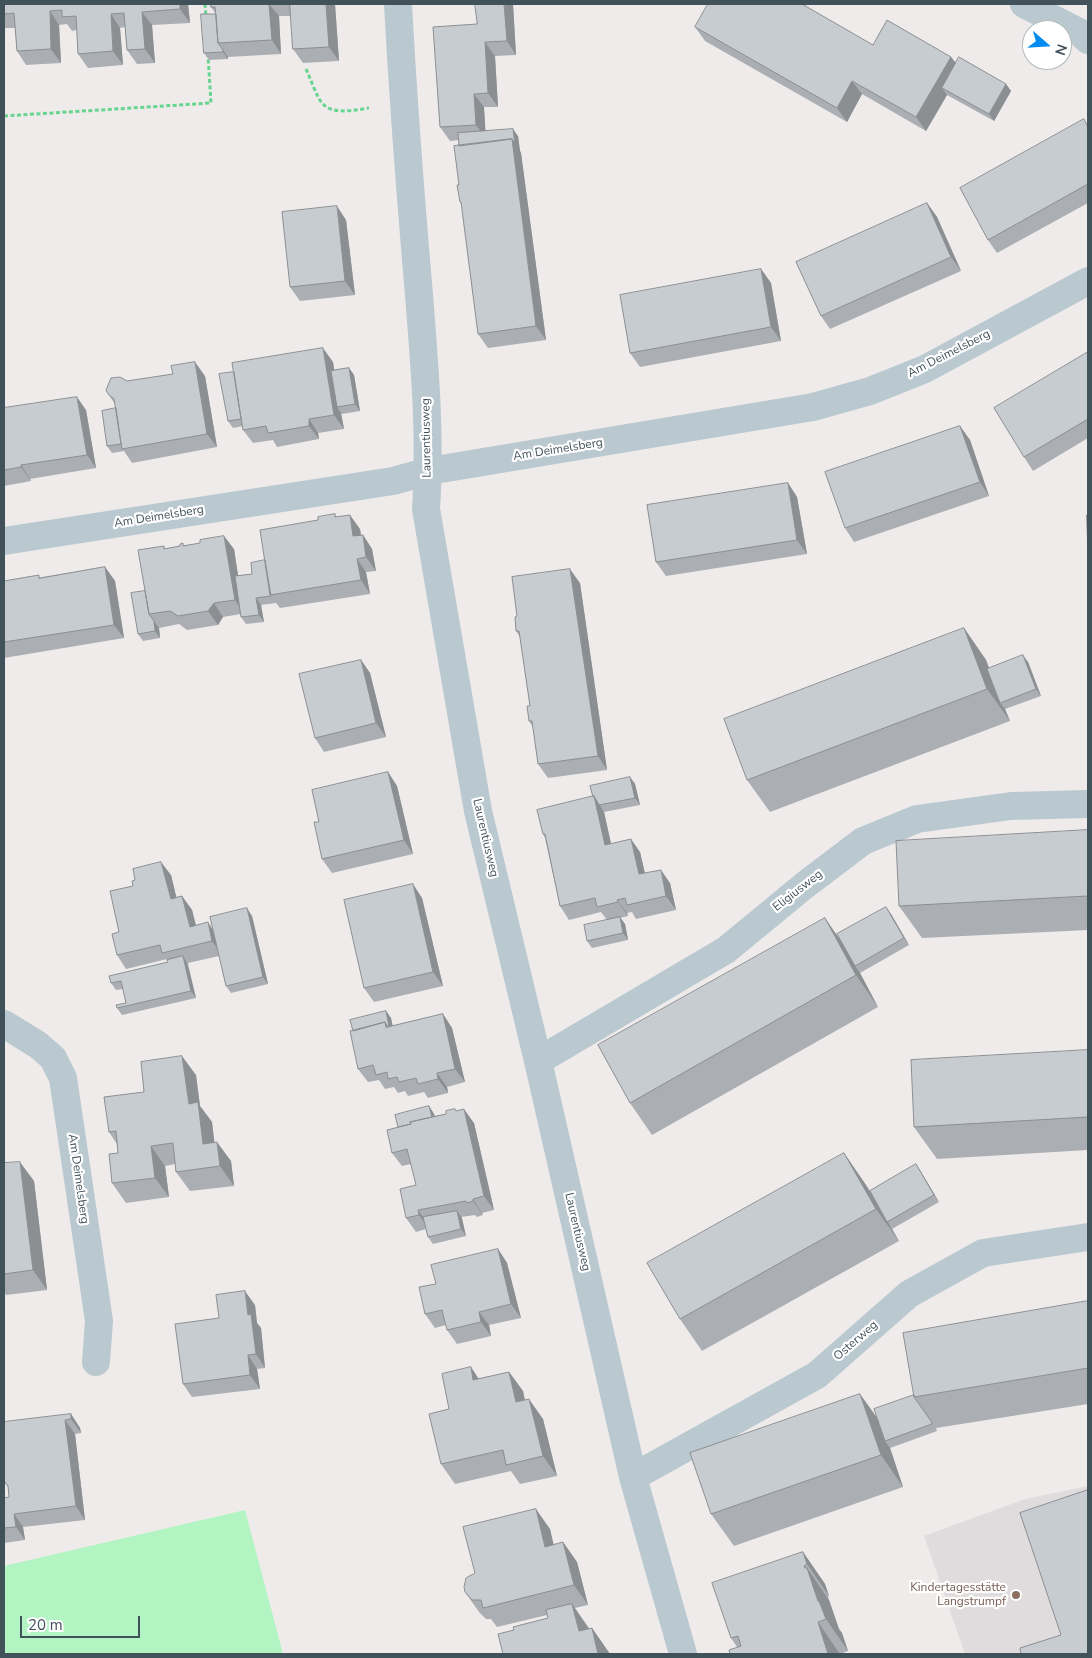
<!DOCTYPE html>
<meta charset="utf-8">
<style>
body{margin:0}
#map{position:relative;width:1092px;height:1658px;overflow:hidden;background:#efebeb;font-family:"Nunito Sans",sans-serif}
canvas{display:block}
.frame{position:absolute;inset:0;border:5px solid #42525b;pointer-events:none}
.north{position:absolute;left:1022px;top:20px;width:50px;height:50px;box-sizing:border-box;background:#fff;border:1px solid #b3babd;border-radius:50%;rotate:109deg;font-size:14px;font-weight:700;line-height:20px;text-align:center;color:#42525b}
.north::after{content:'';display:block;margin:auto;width:18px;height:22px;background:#038bf1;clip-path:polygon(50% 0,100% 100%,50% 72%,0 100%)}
.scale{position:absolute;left:20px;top:1616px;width:120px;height:22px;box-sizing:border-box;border:2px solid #42525b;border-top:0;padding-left:6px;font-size:15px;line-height:18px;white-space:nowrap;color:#42525b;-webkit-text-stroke:4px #fff;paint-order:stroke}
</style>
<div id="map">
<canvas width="1092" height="1658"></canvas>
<div class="frame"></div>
<div class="north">N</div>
<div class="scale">20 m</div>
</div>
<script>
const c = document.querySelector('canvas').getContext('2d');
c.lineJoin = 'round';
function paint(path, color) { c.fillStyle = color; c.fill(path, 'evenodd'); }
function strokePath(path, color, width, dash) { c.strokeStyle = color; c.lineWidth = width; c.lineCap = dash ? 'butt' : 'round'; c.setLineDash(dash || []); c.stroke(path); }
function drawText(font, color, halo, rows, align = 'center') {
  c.font = font + ' "Nunito Sans",sans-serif'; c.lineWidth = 4.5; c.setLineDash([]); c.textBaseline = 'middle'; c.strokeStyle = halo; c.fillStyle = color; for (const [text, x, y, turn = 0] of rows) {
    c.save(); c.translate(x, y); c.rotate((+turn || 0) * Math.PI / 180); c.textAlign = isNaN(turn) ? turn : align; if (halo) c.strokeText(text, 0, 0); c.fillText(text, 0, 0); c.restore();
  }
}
const education = new Path2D(`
 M1088 1486V1654H965L924 1536 1025 1499Z`);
const green = new Path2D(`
 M245 1510 283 1654H4V1566Z`);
const path = new Path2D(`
 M205 4 206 17
 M306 69C310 77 317 99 323 104 333 115 356 110 369 108
 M4 116 211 103 208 56`);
const street = new Path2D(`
 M398 4C403 97 410 190 418 283 424 358 431 433 426 509L478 811 538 1061 633 1477 683 1654
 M1024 4 1079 32 1088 40
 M4 541 393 481 429 471 813 407 870 391 925 369 1088 281
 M4 1024 38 1045 53 1058 63 1078 99 1321 96 1362
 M538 1061 726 950 805 885 863 841 917 819 1011 806 1088 804
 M633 1477 817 1375 909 1294 983 1253 1088 1237`);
const wall = new Path2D(`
 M4 4H188L190 23 152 25 155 63 137 64 127 50 125 27 120 28 123 65 88 68 78 54 77 30 72 31 67 24 59 25 61 63 26 65 17 51 15 28H4Z
 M211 4H335L339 61 303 63 293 49 291 16H279L281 54 228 57V59L209 60 204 53 216 14 211 7Z
 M513 4 516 55 495 56 498 107H484L485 131 518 136 520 151 521 153 546 340 488 348 478 334 462 205 460 202 459 185V140L450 141 440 127 477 24Z
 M695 27 873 45 951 57 956 63 1006 84 1011 91 994 121 947 95 926 131 862 94 847 122 705 41Z
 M1088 125V203L997 253 988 240Z
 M927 203 937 217 961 271 830 329 821 316Z
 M346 220 355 295 300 301 290 287Z
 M761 269 771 283 781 341 640 367 630 353Z
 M1088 352V438L1033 471 1024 457Z
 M333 362 334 370 349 368 354 375 360 411 342 414 341 413 344 429 318 433 319 439 277 447 273 440 253 443 243 430V426L233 428 228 421Z
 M205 376 217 447 132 463 124 451 112 453 107 446 116 408 115 404 108 394 127 381Z
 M4 408 86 410 96 468 30 479 31 481 4 486Z
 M960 426 970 440 989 496 854 542 845 528Z
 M788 483 797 497 807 554 666 576 656 562Z
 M335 514 336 517 360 529 361 535H363L372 549 376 571 366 572 370 594 280 608 276 603 261 605 264 622 246 624 241 617V614L223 617 218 625 187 630 179 624 159 628 160 638 143 641 138 634 145 591 164 546 165 549 185 545 234 549 238 576 252 574 265 560 318 520Z
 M105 567 115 581 124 638 4 658V583Z
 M580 583 607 770 548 778 538 764 533 727 529 721 530 706 520 637 516 631Z
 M964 628 986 660 989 668 1028 662 1041 696 1005 709 1010 721 770 812 747 780Z
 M361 660 370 673 386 737 324 752 315 738Z
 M388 772 397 786 413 854 332 873 322 859 319 822Z
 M630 777 635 784 640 805 604 812 611 843 640 852 645 873 670 883 676 910 636 919 632 912 627 913 628 916 620 918 625 924 628 940 592 948 587 941 607 920 601 912 569 920 560 906 545 838 543 834 593 797Z
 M1088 830V930L922 938 899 906Z
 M171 875 176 897 182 896 192 910 196 926 213 930 252 916 268 984 231 993 226 986 219 956 188 963 196 998 122 1015 117 1008 126 1003 123 989 116 990 111 983 168 962 167 959 126 969 117 955 119 932 133 886Z
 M422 898 443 986 374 1002 364 988Z
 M891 914 909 945 860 973 878 1007 652 1135 630 1103 825 918 840 940Z
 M386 1011 391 1018 392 1026 443 1014 452 1028 465 1082 447 1087 448 1093 428 1098 424 1092 408 1096 405 1091 398 1093 394 1087 385 1089 379 1080 368 1082 358 1069 353 1031Z
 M1088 1050V1150L937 1159 914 1127Z
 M196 1075 200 1106 212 1122 214 1142 231 1161 234 1186 190 1191 176 1172 175 1164 165 1166 169 1197 126 1203 112 1183 118 1153 117 1144 109 1132 144 1092Z
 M429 1106 434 1114 435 1116 446 1114 455 1109 456 1111 474 1123 494 1210 482 1213 483 1215 477 1217 475 1215 461 1217 466 1236 433 1244 428 1237 426 1229 416 1232 406 1218 416 1185 411 1164 402 1166 392 1153 398 1127Z
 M844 1153 870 1191 916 1164 921 1172 939 1202 892 1229 890 1225 899 1241 702 1351 680 1319Z
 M4 1163 34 1181 47 1290 6 1295 4 1292Z
 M498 1249 507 1263 521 1318 489 1325 491 1336 457 1344 447 1330 446 1325 435 1328 425 1314 436 1284Z
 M1088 1301V1404L936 1428 937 1431 890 1448 903 1487 734 1546 711 1514 878 1419 914 1395Z
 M255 1305 257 1323 261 1328 265 1368 257 1369 260 1389 192 1397 183 1384 219 1318Z
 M471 1367 478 1379 509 1372 523 1391 525 1400 543 1419 557 1476 520 1484 511 1471 455 1484 441 1464 449 1409Z
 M71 1414 80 1428 81 1433 75 1434 85 1520 23 1527 25 1540 4 1543V1498L9 1497 8 1487 4 1482Z
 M550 1529 553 1545 563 1542 577 1562 588 1605 575 1608 589 1628H592L610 1654H503L514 1630 548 1618 547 1615 497 1627 491 1619H486L479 1612 465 1592Z
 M803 1552 825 1584 829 1596 828 1597 829 1600 839 1629 842 1633 848 1651 840 1654 737 1647 731 1638Z`);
const shadedWall = new Path2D(`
 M180 4H188L190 23 180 9Z
 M269 4 279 16 281 54 272 40Z
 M326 4H335L339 61 329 47Z
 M504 4H513L516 55 507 41Z
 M50 11 59 25 61 63 51 49Z
 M142 12 152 25 155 63 145 49Z
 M111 14 120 28 123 65 113 51Z
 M485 42 495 56 498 107 488 93Z
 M223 50 228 57V59L223 52Z
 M951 57 961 70 942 88 947 95 926 131 916 117Z
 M852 81 862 94 847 122 837 108Z
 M1006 84 1011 91 994 121 989 114Z
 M474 94 484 107 486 138 476 125Z
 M513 129 518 136 520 151 521 153 546 340 536 326 512 139Z
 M927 203 937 217 961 271 951 257Z
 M337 206 346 220 355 295 345 281Z
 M761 269 771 283 781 341 771 327Z
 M323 348 333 362 340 406 337 407 341 413 344 429 334 415Z
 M195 362 205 376 217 447 207 434Z
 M349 368 354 375 360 411 355 404Z
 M77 397 86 410 96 468 87 455Z
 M309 419 318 433 319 439 309 426Z
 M960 426 970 440 989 496 980 482Z
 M21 465 30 479 31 481 21 467Z
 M788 483 797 497 807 554 797 540Z
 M350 515 360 529 363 550 353 536Z
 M363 535 372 549 376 571 366 557Z
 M224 536 234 549 244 614 235 600Z
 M357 559 366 572 370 594 361 580Z
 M105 567 115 581 124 638 114 625Z
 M570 569 580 583 607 770 598 756Z
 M256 598 261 605 264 622 259 615Z
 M214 603 223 617 218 625 208 611Z
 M154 621 159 628 160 638 155 631Z
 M964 628 986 660 1002 702 1000 703 1005 709 1010 721 987 689Z
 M1023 655 1028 662 1041 696 1036 689Z
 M361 660 370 673 386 737 376 723Z
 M388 772 397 786 413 854 404 840Z
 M630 777 635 784 640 805 635 798Z
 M594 796 604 812 614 858 605 845Z
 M631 839 640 852 648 888 639 874Z
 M161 862 171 875 180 912 171 899Z
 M661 870 670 883 676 910 666 896Z
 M413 884 422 898 443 986 433 972Z
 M182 896 192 910 200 941 190 927Z
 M617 900 627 913 628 916 618 902Z
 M886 907 891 914 909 945 904 938Z
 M247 908 252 916 268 984 263 977Z
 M620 917 625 924 628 940 623 933Z
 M825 918 847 950 855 966 860 973 878 1007 856 975Z
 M208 922 217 936 222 955 212 941Z
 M183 956 187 963 196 998 191 991Z
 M386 1011 391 1018 396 1041 386 1027 385 1022Z
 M443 1014 452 1028 465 1082 455 1069Z
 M182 1056 196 1075 200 1106 212 1122 217 1163 203 1144 189 1104Z
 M437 1073 447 1087 448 1093 438 1079Z
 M429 1106 434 1114 438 1132 433 1125Z
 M464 1109 474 1123 494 1210 484 1196Z
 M217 1142 231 1161 234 1186 220 1166Z
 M151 1146 165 1166 169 1197 155 1178Z
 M844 1153 866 1185 899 1241 876 1209Z
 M20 1162 34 1181 47 1290 33 1270Z
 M916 1164 921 1172 939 1202 934 1195Z
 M473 1199 482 1213 483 1215 473 1201Z
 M418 1210 428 1224 429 1229 419 1215Z
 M457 1211 462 1218 466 1236 461 1229Z
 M498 1249 507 1263 521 1318 511 1304Z
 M245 1291 255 1305 257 1323 261 1328 265 1368 256 1354 248 1315Z
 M479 1312 489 1325 491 1336 481 1322Z
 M248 1355 257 1369 260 1389 250 1375Z
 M471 1367 484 1387 473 1380Z
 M509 1372 523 1391 529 1422 516 1402Z
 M860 1394 883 1426 885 1441 890 1448 903 1487 881 1455Z
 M529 1399 543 1419 557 1476 543 1456Z
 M71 1414 80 1428 81 1433 71 1419Z
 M65 1420 75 1434 85 1520 76 1506Z
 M536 1509 550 1529 559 1567 545 1547Z
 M14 1514 23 1527 25 1540 16 1527Z
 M563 1542 577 1562 588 1605 574 1585Z
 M803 1552 825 1584 829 1596 807 1564Z
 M804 1566 808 1572 807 1568 829 1600 839 1629 842 1633 848 1651 826 1619 818 1601Z
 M572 1604 593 1635 592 1628 610 1654H596L579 1631Z
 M818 1622 840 1654H828Z`);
const building = new Path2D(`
 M4 4H180V9L142 12 145 49 127 50 124 13 111 14 113 51 78 54 76 16 62 17V10L50 11 51 49 17 51 14 13 4 14Z
 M211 4H269L272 40 218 43 215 7H211Z
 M290 4H326L329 47 293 49Z
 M475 4H504L507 41 485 42 488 93 474 94 476 125 440 127 433 27 477 24Z
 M708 4H802L873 45 887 20 951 57 916 117 852 81 837 108 695 27Z
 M201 14H216L218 43 223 50V52L204 53Z
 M959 57 1006 84 989 114 942 88Z
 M1084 119 1088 127V184L988 240 960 188Z
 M513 129 515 144 512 139 459 146 458 133Z
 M512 139 536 326 478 334 461 202H460L457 185H459L454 146Z
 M927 203 951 257 821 316 796 262Z
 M337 206 345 281 290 287 282 212Z
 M761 269 771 327 630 353 620 295Z
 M323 348 334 415 309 419V426L268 433 266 426 243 430 232 363Z
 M1088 352V419L1024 457 994 408Z
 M195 362 207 434 122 449 114 399 108 394 106 390 111 378 120 377 127 381 173 374 171 366Z
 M349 368 355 404 337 407 331 371Z
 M234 372 241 419 228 421 219 374Z
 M77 397 87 455 21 465V467L4 470V408Z
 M116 408 121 444 107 446 102 411Z
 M960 426 980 482 845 528 825 472Z
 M788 483 797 540 656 562 647 505Z
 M335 514V517L350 515 353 536 363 535 366 557 357 559 361 580 270 595 260 530 318 520V517Z
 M1087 515H1088V552Z
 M224 536 235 600 214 603 208 611 178 616 170 611 149 614 138 550 164 546V549L180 546V544L183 543V546L200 543V540Z
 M265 560 271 596 256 598 259 615 241 617 235 576 252 574 251 563Z
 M105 567 114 625 4 642V581L39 575V578Z
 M570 569 598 756 538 764 532 721H529L527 706H530L519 631H516L515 617 517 616 512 577Z
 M145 591 149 614 154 621 155 631 138 634 131 593Z
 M964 628 987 689 747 780 724 719Z
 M1023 655 1036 689 1000 703 987 669Z
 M361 660 376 723 315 738 299 674Z
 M388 772 404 840 322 859 314 822H319L312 790Z
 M630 777 635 798 599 805 598 803 594 796 593 797 590 786Z
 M594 796 605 845 631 839 639 874 661 870 666 896 627 905 625 898 617 900 618 902 597 907 595 898 560 906 545 834H543L537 810Z
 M1088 830V896L899 906 896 841Z
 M161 862 171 899 182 896 190 927 208 922 212 941 162 953 160 945 117 955 112 934 119 932 110 891 133 886 132 881 135 880 133 869Z
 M413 884 433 972 364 988 344 900Z
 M886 907 904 938 855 966 837 934Z
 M247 908 263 977 226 986 210 917Z
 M620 917 623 933 587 941 584 925Z
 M825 918 856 975 630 1103 598 1045Z
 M183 956 191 991 117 1008 116 1005 126 1003 121 981 111 983 109 976 168 962 167 960Z
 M386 1011 389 1026 388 1027 385 1022 353 1031 350 1020Z
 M443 1014 455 1069 437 1073 438 1079 418 1084 416 1078 399 1082 397 1077 388 1079 387 1072 376 1075 373 1065 358 1069 350 1031 385 1022 386 1027Z
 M1088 1050V1117L914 1127 911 1060Z
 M182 1056 189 1104 198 1102 203 1144 217 1142 220 1166 176 1172 173 1143 151 1146 155 1178 112 1183 109 1154 118 1153 116 1131 109 1132 104 1097 144 1092 141 1062Z
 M429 1106 432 1117 410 1122 411 1124 398 1127 395 1115Z
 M455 1109 456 1111 464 1109 484 1196 473 1199V1201L467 1203 466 1201 418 1210 419 1215 406 1218 400 1189 416 1185 407 1149 392 1153 387 1130 411 1124 410 1122 446 1114V1111Z
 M844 1153 876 1209 680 1319 647 1263Z
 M20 1162 33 1270 4 1274V1163Z
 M916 1164 934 1195 887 1222 870 1191Z
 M457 1211 461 1229 428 1237 423 1217Z
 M498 1249 511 1304 479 1312 481 1322 447 1330 442 1310 425 1314 419 1287 436 1284 431 1265Z
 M245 1291 248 1315 251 1314 256 1354 248 1355 250 1375 183 1384 175 1324 219 1318 216 1295Z
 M1088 1301V1368L914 1397 903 1333Z
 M471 1367 473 1380 509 1372 516 1402 529 1399 543 1456 506 1465 503 1450 441 1464 429 1414 449 1409 442 1374Z
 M860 1394 881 1455 711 1514 690 1453Z
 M914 1395V1397L931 1421 932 1424 885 1441 874 1409Z
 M71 1414V1419L65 1420 76 1506 14 1514 16 1527 4 1528V1498L9 1497 8 1486 4 1481V1422Z
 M1088 1490V1654H1021L1020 1648 1061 1635 1020 1513Z
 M536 1509 545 1547 563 1542 574 1585 483 1608 481 1600H472L465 1592 464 1587 466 1578 475 1573 463 1527Z
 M803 1552 807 1564 804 1566 805 1568H807L818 1601H819L826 1619 818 1622 828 1654H730L729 1650 741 1646 738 1636 731 1638 712 1583Z
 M572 1604 579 1631 592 1628 598 1654H503L498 1634 514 1630 513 1627 548 1618 546 1610Z`);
const markers = [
 [1016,1595,5,"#8d6e63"]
];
const streetNames = [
 ["Am Deimelsberg",949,354,-27],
 ["Laurentiusweg",427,438,-91],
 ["Am Deimelsberg",558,450,-9],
 ["Am Deimelsberg",159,517,-9],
 ["Laurentiusweg",485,838,77],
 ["Eligiusweg",798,891,-38],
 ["Am Deimelsberg",78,1179,82],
 ["Laurentiusweg",577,1232,77],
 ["Osterweg",856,1341,-41]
];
const educationNames = [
 ["Kindertagesstätte",1006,1588],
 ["Langstrumpf",1006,1602]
];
paint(education, '#e0dcdd');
paint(green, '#b2f4c2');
strokePath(path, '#66d58f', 3, [4, 2.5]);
strokePath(street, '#bac9d0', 28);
paint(wall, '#abafb4');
paint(shadedWall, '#8b8f92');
paint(building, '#c7ccd1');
strokePath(building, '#8b8f92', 1);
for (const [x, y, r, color] of markers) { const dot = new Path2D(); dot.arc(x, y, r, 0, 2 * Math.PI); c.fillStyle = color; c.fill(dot); strokePath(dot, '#fff', 2); }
drawText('12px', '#42525b', '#fff', streetNames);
drawText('12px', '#785e54', '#fff', educationNames, 'right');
</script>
